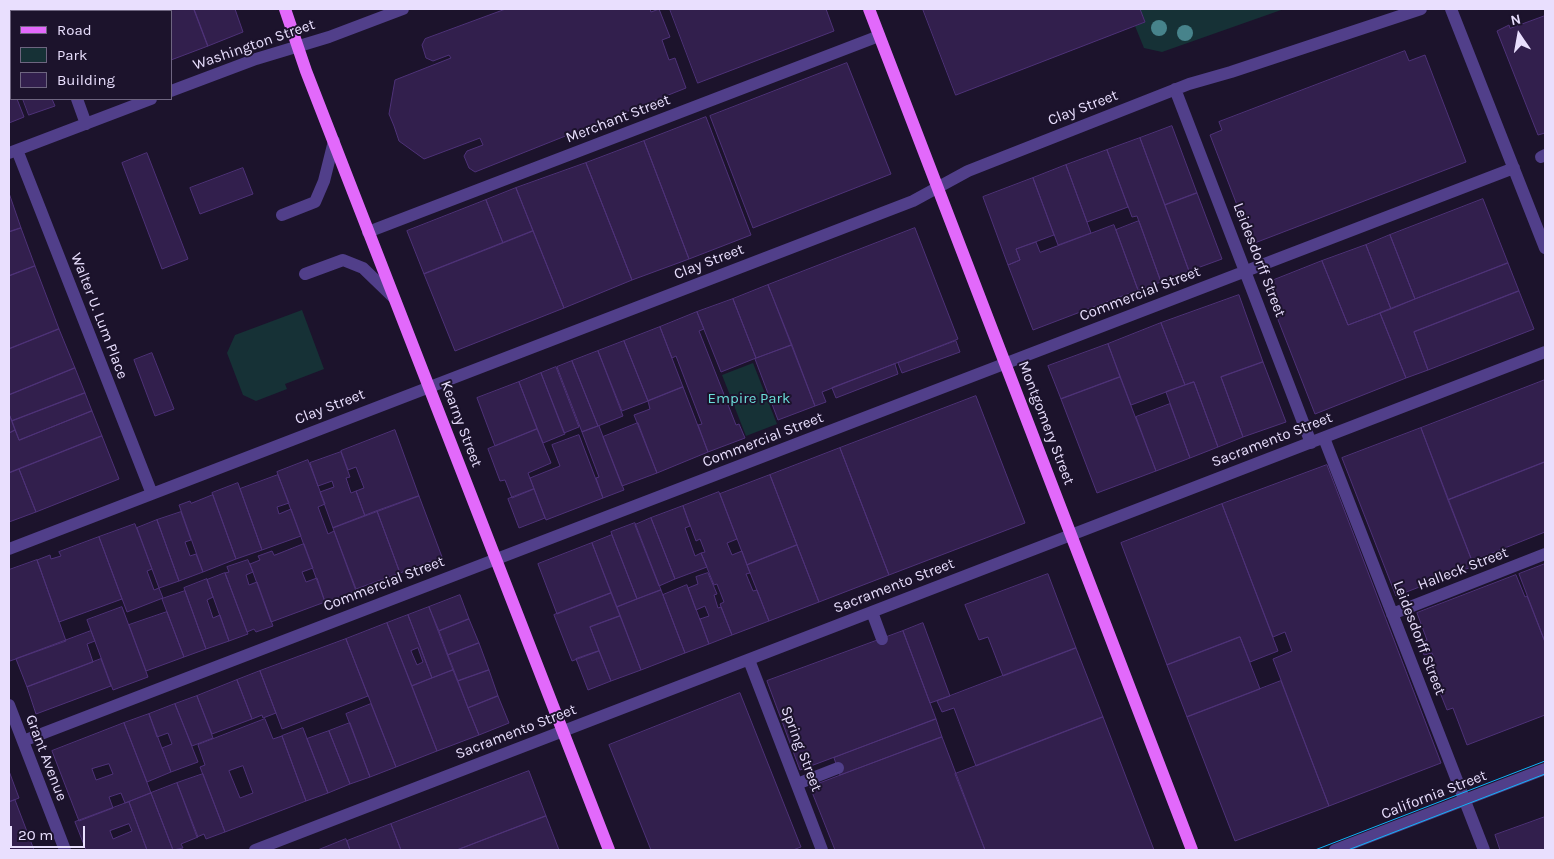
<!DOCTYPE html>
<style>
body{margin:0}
#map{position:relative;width:1554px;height:859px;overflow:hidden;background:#1c132c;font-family:Karla,sans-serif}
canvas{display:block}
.frame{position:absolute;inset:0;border:10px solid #e9dffe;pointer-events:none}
.legend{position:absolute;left:10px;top:10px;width:162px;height:90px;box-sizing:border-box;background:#1c132c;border:1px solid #6e6580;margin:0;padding:6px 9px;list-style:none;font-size:15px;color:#e9dffe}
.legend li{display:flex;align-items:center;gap:10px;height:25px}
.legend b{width:25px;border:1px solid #6e6580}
.north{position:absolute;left:1494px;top:10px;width:50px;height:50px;-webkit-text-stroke:4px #1c132c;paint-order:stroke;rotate:348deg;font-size:14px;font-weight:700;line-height:20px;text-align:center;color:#e9dffe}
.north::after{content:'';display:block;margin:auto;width:18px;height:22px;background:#e9dffe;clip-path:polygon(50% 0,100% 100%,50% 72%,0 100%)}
.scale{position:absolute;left:10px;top:826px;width:75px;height:22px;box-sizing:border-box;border:2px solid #e9dffe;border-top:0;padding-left:6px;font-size:15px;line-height:18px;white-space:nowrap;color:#e9dffe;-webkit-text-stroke:4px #1c132c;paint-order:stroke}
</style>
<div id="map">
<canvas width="1554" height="859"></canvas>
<div class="frame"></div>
<ul class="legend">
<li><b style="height:6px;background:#e269fb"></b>Road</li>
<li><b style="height:14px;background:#163136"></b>Park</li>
<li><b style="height:14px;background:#321f4d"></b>Building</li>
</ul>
<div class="north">N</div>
<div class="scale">20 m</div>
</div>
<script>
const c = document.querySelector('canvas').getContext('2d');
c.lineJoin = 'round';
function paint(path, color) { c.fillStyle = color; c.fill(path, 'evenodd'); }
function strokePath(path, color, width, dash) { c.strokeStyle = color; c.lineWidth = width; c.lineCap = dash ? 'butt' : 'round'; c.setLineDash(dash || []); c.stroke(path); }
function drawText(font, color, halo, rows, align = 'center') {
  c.font = font + ' Karla,sans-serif'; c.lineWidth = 4; c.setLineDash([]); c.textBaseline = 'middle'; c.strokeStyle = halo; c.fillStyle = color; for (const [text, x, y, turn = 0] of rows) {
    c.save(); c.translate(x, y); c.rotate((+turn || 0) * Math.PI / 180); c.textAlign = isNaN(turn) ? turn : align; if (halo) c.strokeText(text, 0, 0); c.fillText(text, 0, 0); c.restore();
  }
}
const green = new Path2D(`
 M1140 9H1284L1162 52 1144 48 1135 26 1145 22Z
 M302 310 324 369 285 384 287 389 256 401 243 395 227 353 235 335Z
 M753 363 777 424 746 436 722 375Z`);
const building = new Path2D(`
 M9 9H17L18 11H11V31L9 32Z
 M64 9H92L93 11H65Z
 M166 9H194L208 46 171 60V11H167Z
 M194 9H235L243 32 208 46Z
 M506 9H650L651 12 659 9 670 37 662 40 669 60 675 58 686 88 475 172 469 168 464 156 467 151 483 145 480 138 424 159 399 141 394 126 389 114 395 80 451 58 449 55 433 61 426 58 422 45 425 39Z
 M670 9H826L834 31 698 83Z
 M923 9H1140L1145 22 956 95Z
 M1545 16V133L1538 135 1497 31 1509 25 1510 28Z
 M11 34V69L9 62V35Z
 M1405 51 1409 61 1425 55 1466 162 1252 244 1210 135 1222 130 1219 122Z
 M847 63 891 174 753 228 710 116Z
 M9 77 11 83V99H17L24 117 9 123Z
 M23 99H52L55 106 29 115Z
 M706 117 751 235 689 259 644 141Z
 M1172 126 1197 193 1165 205 1140 138Z
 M1140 138 1189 271 1161 282 1137 216 1132 217 1107 150Z
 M644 141 689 259 632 280 586 163Z
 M1107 150 1128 207 1087 222 1066 165Z
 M147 153 188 259 162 269 122 163Z
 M586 163 632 280 564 308 516 188Z
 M1066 165 1091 233 1058 245 1033 178Z
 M243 168 253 194 200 214 190 188Z
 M1033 178 1054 235 1016 249 1020 260 1008 265 983 197Z
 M516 188 533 231 503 243 486 200Z
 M9 193 21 228 9 232Z
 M1197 193 1222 259 1189 271 1165 205Z
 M1483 199 1508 263 1415 299 1390 235Z
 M486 200 503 243 424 274 407 231Z
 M1139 221 1161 282 1138 290 1116 230Z
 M1114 225 1138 290 1033 330 1008 265 1020 260 1016 249 1036 242 1040 252Z
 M21 228 35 266 9 276V232Z
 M915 228 958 339 822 392 826 402 815 406 768 285Z
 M533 231 564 308 455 351 424 274Z
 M1390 235 1415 299 1391 309 1366 245Z
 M1366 245 1391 309 1348 325 1322 261Z
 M1322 261 1348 325 1380 313 1406 378 1315 414 1264 284Z
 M1508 263 1519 291 1414 332 1428 370 1406 378 1380 313Z
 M35 266 59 329 9 349V276Z
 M768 285 792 345 756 358 733 299Z
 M1519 291 1534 329 1428 370 1414 332Z
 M1239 295 1263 362 1221 377 1243 437 1218 447 1194 382 1185 385 1161 323Z
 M733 299 756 358 721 372 697 312Z
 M697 312 704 329 699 331 736 425 739 424 745 438 708 452 698 425 702 424 676 356 672 358 660 327Z
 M1161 323 1185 385 1131 405 1108 344Z
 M660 327 683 387 648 401 624 341Z
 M59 329 75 368 9 395V349Z
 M624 341 648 401 622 411 598 351Z
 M956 341 960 352 902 373 898 363Z
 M1108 344 1120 377 1061 399 1048 366Z
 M792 345 815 406 778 420 755 359Z
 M598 351 623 416 598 426 572 361Z
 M152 353 174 409 155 416 134 360Z
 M572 361 598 426 582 432 557 367Z
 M1263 362 1286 422 1243 437 1221 377Z
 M895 364 898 374 836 398 832 388Z
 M556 367 579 427 564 433 541 373Z
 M75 368 85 393 12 421 9 414V395Z
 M541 373 565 434 543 443 519 382Z
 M1120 377 1156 471 1097 493 1061 399Z
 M1545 380V462L1448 500 1421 428Z
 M519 382 537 429 495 446 477 398Z
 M1194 382 1218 447 1190 458 1166 392Z
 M683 387 708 452 657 473 634 415 650 409 648 401Z
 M85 393 92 411 19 440 12 421Z
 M976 396 1025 523 889 575 840 448Z
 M1170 404 1190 458 1156 471 1136 417Z
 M92 411 102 436 9 473V433L15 430 19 440Z
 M9 414 15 430 9 433Z
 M638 423 657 473 622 486 603 437Z
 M599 426 624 490 603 498 596 478 599 477 582 432Z
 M1421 428 1474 566 1396 596 1342 458Z
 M537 429 551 463 528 473 534 489 512 498 505 480 500 481 488 449Z
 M395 430 419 496 365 516 356 491 364 488 356 467 348 470 341 451Z
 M579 435 603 498 546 520 530 478 560 466 552 445Z
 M102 436 119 479 36 512 19 469Z
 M840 448 889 575 819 602 770 475Z
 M341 452 350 477 346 478 351 493 356 491 365 516 333 528 320 492 334 487 332 481 318 486 310 463Z
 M308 460 325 504 318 507 328 534 334 531 356 591 325 602 277 472Z
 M1545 462V532L1472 561 1448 500Z
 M1327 465 1441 763 1329 806 1273 659 1292 651 1285 632 1273 637 1222 504Z
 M19 469 36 512 9 522V473Z
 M278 475 289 503 277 507 279 514 291 509 301 536 262 550 240 489Z
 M770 475 797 545 747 565 720 494Z
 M238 483 262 550 236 559 212 493Z
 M534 489 545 518 519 528 508 499Z
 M719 492 737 539 727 543 732 555 742 551 750 573 746 574 753 591 757 590 769 621 732 635 720 604 724 602 717 584 714 585 701 553 705 552 700 539 696 541 683 506Z
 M213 495 236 559 203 572 179 505 190 501 191 503Z
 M419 496 442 557 400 573 377 511Z
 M1222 504 1278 651 1250 662 1240 637 1167 665 1121 543Z
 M683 506 690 526 685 528 695 556 701 553 707 567 675 579 651 518Z
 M377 511 400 573 356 589 333 528Z
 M181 512 191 540 185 542 190 556 196 554 203 572 179 581 157 520Z
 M651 518 675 579 659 586 635 525Z
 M157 520 179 581 159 588 137 528Z
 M635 523 661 590 637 599 611 532Z
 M135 524 152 569 147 571 154 590 159 588 163 598 127 612 99 537Z
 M612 535 637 599 617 607 592 543Z
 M99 537 122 599 59 622 37 560 50 555 51 559 61 556 59 552Z
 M592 543 611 593 557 614 538 564Z
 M304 544 313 568 302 572 306 582 317 578 325 602 271 622 250 564 260 560 258 556 272 551 274 555Z
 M797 545 819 602 769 621 747 565Z
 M37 560 66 641 10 661 9 657V570Z
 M248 560 253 572 246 575 249 585 257 582 273 626 256 632 254 629 247 632 225 573 229 572 227 567Z
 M1545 564V642L1519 574Z
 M225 573 248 634 229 641 207 580Z
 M708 573 717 594 714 595 718 608 721 607 732 635 709 644 700 619 709 616 705 606 696 610 688 588 698 584 696 577Z
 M1048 574 1076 648 1003 676 988 637 979 640 965 605Z
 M1516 575 1525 597 1527 596 1545 642V715L1467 745 1453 708 1447 710 1427 660 1434 658 1432 653 1424 655 1419 643 1427 640 1417 613Z
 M207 579 213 597 207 600 213 618 220 615 229 641 206 649 184 588Z
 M687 585 709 644 685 653 663 595Z
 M661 590 685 653 641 670 617 607Z
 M185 591 206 649 184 657 162 599Z
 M611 593 620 616 590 627 599 651 572 661 554 615Z
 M460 595 469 619 439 631 429 607Z
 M122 607 148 677 113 690 87 620Z
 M429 607 453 670 432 678 408 615Z
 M167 612 184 657 146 671 129 625Z
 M408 615 432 678 412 686 387 623ZM418 648 423 662 417 665 411 651Z
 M620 616 641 670 611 681 590 627Z
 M469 619 479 643 448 655 439 631Z
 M387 623 437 751 396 767 346 639Z
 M923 623 950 696 930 703 903 631Z
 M91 631 95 641 87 644 93 662 27 687 16 659Z
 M903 631 936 719 800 770 767 681Z
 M1240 637 1260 689 1187 717 1167 665Z
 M346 639 368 696 282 729 260 671Z
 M479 643 489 670 458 681 448 655Z
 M1076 648 1103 717 976 766 954 708 942 712 937 701Z
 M599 651 611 681 588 690 576 659Z
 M101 659 111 686 36 714 27 687Z
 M453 670 479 735 437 751 412 686Z
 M489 670 498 696 468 708 458 681Z
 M260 671 276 713 263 718 262 715 252 719 237 680Z
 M237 680 252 719 212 734 197 696Z
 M1281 681 1329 806 1235 841 1187 717Z
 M740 693 801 847 793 850H651L609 745Z
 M197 696 213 738 192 746 175 704Z
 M498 696 509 723 479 735 468 708Z
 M175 704 198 762 171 772 162 748 172 744 168 733 157 737 149 714Z
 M371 704 396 767 370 777 346 714Z
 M149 714 171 772 147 782 124 723Z
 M1103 717 1154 850H985L955 774Z
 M265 719 273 739 282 736 306 801 225 832 200 767 205 765 198 745ZM243 766 253 793 240 798 229 771Z
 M936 719 942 737 840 775 834 758Z
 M124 723 151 793 125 803 121 793 109 797 113 808 79 821 52 751ZM109 764 113 774 96 780 92 769Z
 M350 723 370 777 350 784 329 731Z
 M303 728 328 793 306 801 282 736Z
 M329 731 350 784 328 793 307 739Z
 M942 737 985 850H835L810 787Z
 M9 771 19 798 9 802Z
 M529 771 546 816 457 850H401L391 824Z
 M203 774 225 832 206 839 204 834 197 837 177 783Z
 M177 783 198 837 181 844 183 848 173 850 151 793Z
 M151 793 173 850H147L129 802Z
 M15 800 34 850H9V802Z
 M129 802 147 850H86L75 822ZM129 824 132 831 113 839 110 831Z
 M546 816 559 850H457Z
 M1545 817V850H1500L1495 835Z
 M391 824 401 850H350L347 841Z
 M346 839 350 850H318Z`);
const minor = new Path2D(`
 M1451 9 1545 248
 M1175 89 1311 443
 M171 91 256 59 329 37 403 9
 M77 99 86 124
 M17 150 152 494
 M9 153 151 99
 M1541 157 1545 155
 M282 215 315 202 324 181 334 141
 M368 232 879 36
 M305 274 343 260 363 268 393 297
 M1324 438 1484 850
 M9 549 913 201 968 171 1189 84 1231 72 1421 9
 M872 612 882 639
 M1392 614 1545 554
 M749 660 822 850
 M9 705 65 850
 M23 741 1514 168
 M797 784 838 768
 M255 850 1545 352
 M1335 850 1545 769`);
const major = new Path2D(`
 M285 9 306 71 609 850
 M869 9 1192 850`);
const tram = new Path2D(`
 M1315 850 1545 761
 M1348 850 1545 774`);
const trees = [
 [1159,28],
 [1185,33]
];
const streetNames = [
 ["Washington Street",254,45,-19],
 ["Clay Street",1083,108,-21],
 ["Merchant Street",618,119,-21],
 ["Leidesdorff Street",1259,260,69],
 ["Clay Street",709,262,-21],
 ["Commercial Street",1140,294,-21],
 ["Walter U. Lum Place",99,316,69],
 ["Clay Street",330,407,-21],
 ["Montgomery Street",1046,423,69],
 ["Kearny Street",461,424,69],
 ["Commercial Street",763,440,-21],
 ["Sacramento Street",1272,440,-21],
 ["Halleck Street",1463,569,-21],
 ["Commercial Street",384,584,-21],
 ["Sacramento Street",894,586,-21],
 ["Leidesdorff Street",1419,638,69],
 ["Sacramento Street",516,732,-21],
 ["Spring Street",801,749,69],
 ["Grant Avenue",46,758,69],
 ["California Street",1434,795,-21]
];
const parkNames = [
 ["Empire Park",749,399]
];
paint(green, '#163136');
paint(building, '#321f4d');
strokePath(building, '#4e3278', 1);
strokePath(minor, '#513f8a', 12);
strokePath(major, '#e269fb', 12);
strokePath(tram, '#10b3f9', 1);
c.fillStyle = '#47838b';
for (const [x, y] of trees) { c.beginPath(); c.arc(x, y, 8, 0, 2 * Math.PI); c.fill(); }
drawText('15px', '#e9dffe', '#1c132c', streetNames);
drawText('15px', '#6bded9', '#1c132c', parkNames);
</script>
